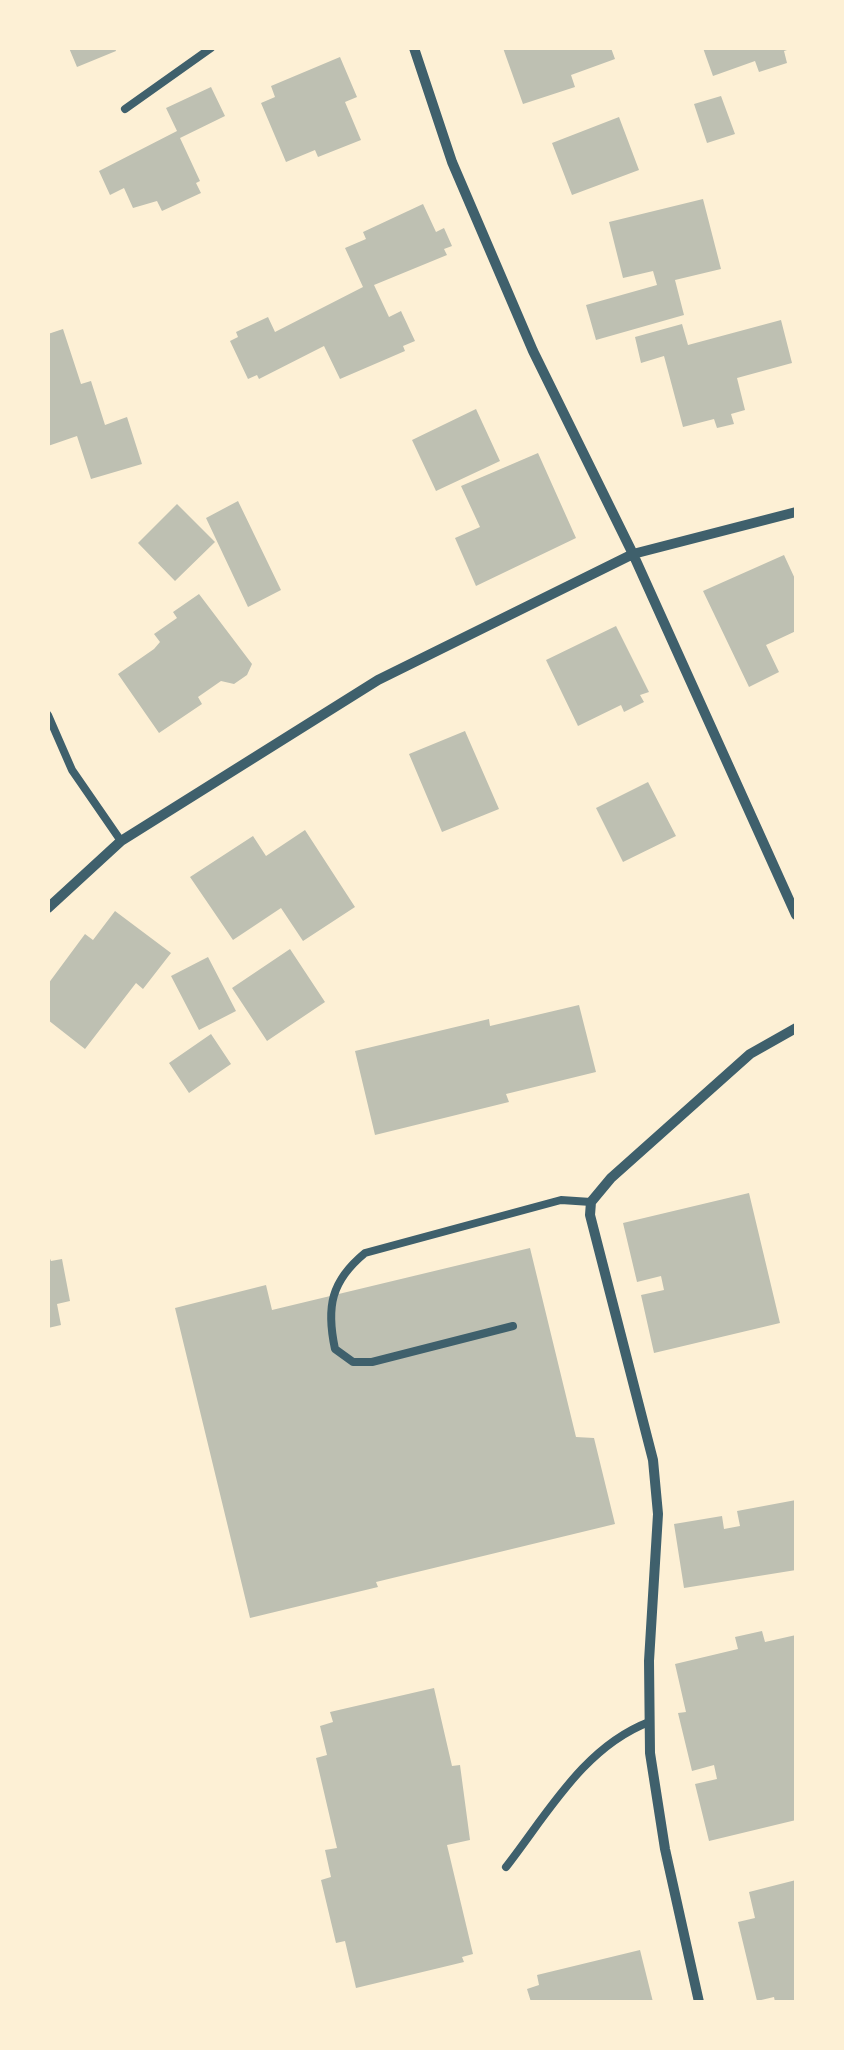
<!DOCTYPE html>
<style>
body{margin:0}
#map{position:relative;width:844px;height:2050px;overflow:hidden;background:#fdf0d5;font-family:"IBM Plex Serif",serif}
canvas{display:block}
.frame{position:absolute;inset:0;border:50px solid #fdf0d5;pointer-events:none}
</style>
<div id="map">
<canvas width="844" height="2050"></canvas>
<div class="frame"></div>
</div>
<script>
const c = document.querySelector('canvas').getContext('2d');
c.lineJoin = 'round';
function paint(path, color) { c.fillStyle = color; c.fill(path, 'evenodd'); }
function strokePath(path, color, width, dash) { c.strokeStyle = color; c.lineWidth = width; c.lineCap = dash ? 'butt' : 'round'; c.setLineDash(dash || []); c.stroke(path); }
const building = new Path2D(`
 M69 48H115L116 51 77 67Z
 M503 48H611L615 59 571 75 575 87 523 104Z
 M703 48H793L784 51 787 63 759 72 755 61 713 76Z
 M340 57 357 97 345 102 361 140 318 157 315 150 286 162 261 103 275 97 271 86Z
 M211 87 225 116 180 138 200 181 196 183 201 193 162 211 157 201 133 208 124 188 110 195 99 171 177 131 166 108Z
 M721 96 735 134 707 143 694 104Z
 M619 117 639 170 572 195 552 143Z
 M703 199 721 269 675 280 684 315 596 340 586 305 657 285 653 271 623 278 609 222Z
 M423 204 436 232 444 228 452 246 444 249 447 255 374 285 389 317 401 311 415 341 403 346 405 351 340 379 324 346 259 379 257 375 248 379 230 341 238 337 236 332 268 317 275 332 363 287 345 248 366 239 363 232Z
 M781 320 792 363 737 378 745 410 731 414 734 424 717 428 714 419 683 427 664 356 641 363 635 337 682 324 688 345Z
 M63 329 81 384 91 381 105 425 127 417 142 464 91 479 77 436 48 446V334Z
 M476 409 500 461 436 491 412 440Z
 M538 453 576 538 476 586 455 538 480 527 461 486Z
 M238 501 281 590 248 607 206 518Z
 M177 504 215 542 175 581 138 543Z
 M784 555 796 581V631L766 645 779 672 749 687 703 591Z
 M199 594 252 664 247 675 234 684 221 681 198 697 202 704 159 733 118 674 154 649 160 642 154 634 177 618 173 612Z
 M616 626 649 692 640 695 644 702 624 712 621 705 578 726 546 660Z
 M465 731 499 809 442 832 409 754Z
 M648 782 676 836 623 862 596 808Z
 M305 830 355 907 303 941 281 908 233 940 190 877 253 836 266 856Z
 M115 911 171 953 143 989 136 983 85 1049 48 1020V984L85 934 93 940Z
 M290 949 325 1002 267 1041 232 988Z
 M208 957 236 1011 199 1030 171 976Z
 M579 1005 596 1072 506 1094 509 1102 375 1135 355 1051 489 1019 490 1026Z
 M211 1034 231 1064 189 1093 169 1063Z
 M749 1193 780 1323 654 1353 641 1295 664 1290 661 1276 637 1282 623 1223Z
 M530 1248 576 1437 594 1438 615 1524 376 1582 378 1587 250 1618 175 1308 266 1285 272 1310Z
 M48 1254 51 1261 62 1259 70 1301 57 1304 61 1325 48 1328Z
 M796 1500V1570L684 1588 674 1524 722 1516 724 1529 740 1526 737 1511Z
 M762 1631 765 1642 796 1635V1820L709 1841 695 1784 717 1779 714 1765 692 1771 678 1713 686 1712 675 1664 738 1649 735 1637Z
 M434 1688 452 1766 460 1765 470 1840 447 1845 473 1954 462 1957 464 1962 356 1988 345 1941 336 1943 321 1880 331 1877 325 1850 337 1848 316 1758 327 1755 320 1726 333 1722 330 1712Z
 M796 1880V2002H775L774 1997 757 2001 738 1922 755 1918 749 1892Z
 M640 1950 653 2002H531L527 1989 539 1985 537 1975Z`);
const service = new Path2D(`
 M125 109 211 48
 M48 715 72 770 121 841
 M513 1326 372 1362H353L335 1349C326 1307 331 1281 365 1253L561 1200 591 1202
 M506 1867C548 1813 584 1747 649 1722`);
const minor = new Path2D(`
 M414 48 452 162 533 351 633 554 796 915
 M48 908 121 841 378 680 633 554 796 512
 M699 2002 665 1849 650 1753 649 1661 658 1514 653 1460 590 1215 591 1202 611 1178 750 1054 796 1028`);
paint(building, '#bec0b2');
strokePath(service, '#3f606c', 8);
strokePath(minor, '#3f606c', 10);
</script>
